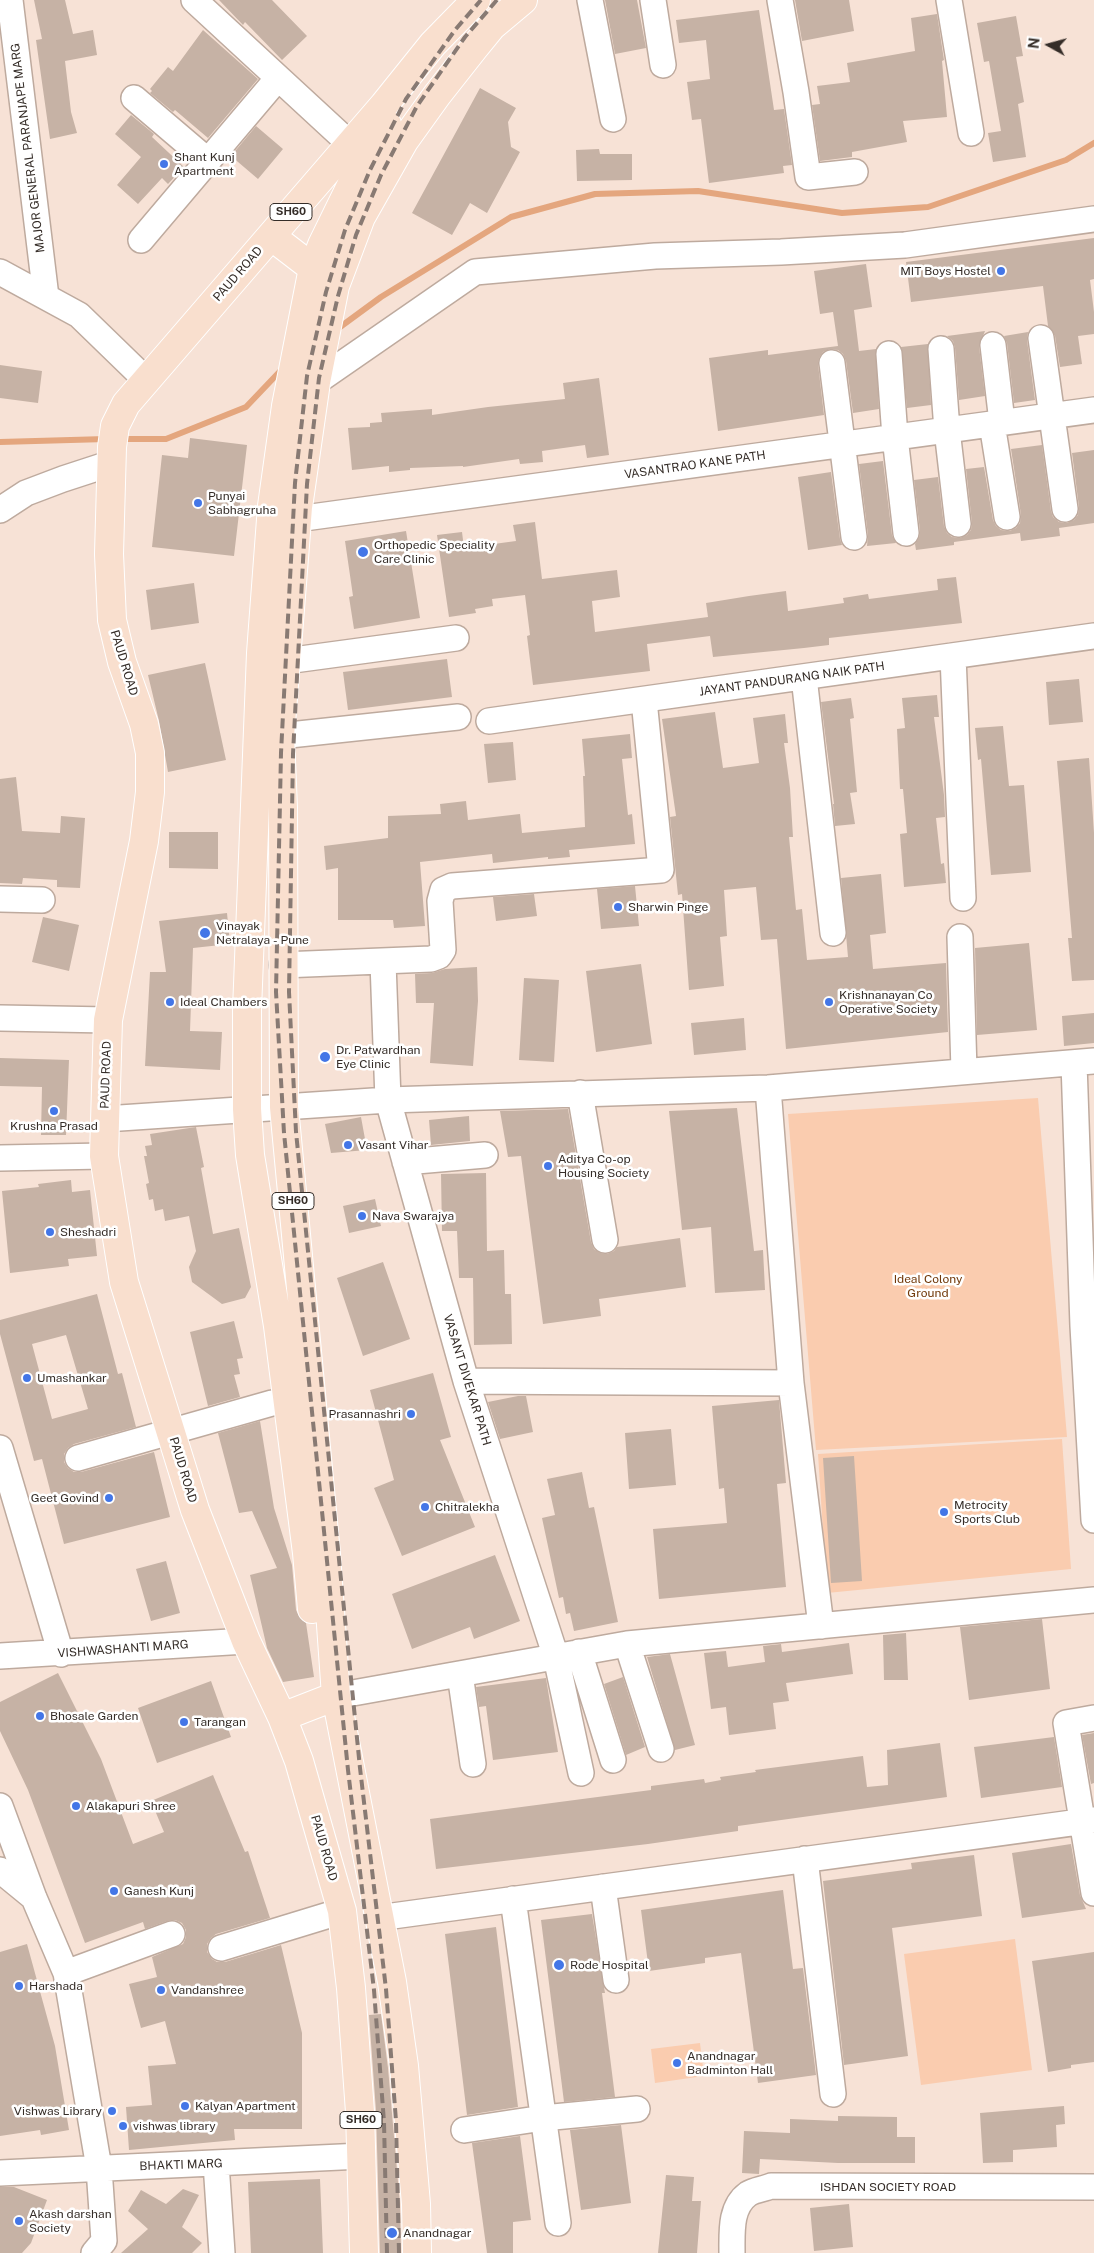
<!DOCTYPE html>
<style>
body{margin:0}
#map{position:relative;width:1094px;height:2253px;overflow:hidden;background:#f7e2d6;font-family:"Public Sans",sans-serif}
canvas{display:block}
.north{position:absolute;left:1024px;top:20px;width:50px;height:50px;-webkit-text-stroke:4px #fff;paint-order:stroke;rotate:277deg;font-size:14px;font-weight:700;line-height:20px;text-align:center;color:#352d28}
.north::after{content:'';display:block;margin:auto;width:18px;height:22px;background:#352d28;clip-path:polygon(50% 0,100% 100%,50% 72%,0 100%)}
</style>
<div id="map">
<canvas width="1094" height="2253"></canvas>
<div class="north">N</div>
</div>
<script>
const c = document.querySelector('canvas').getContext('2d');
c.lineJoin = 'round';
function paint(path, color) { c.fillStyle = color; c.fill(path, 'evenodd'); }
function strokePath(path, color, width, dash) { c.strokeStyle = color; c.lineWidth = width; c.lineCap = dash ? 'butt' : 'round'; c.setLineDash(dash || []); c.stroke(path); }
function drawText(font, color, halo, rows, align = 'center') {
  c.font = font + ' "Public Sans",sans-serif'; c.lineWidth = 5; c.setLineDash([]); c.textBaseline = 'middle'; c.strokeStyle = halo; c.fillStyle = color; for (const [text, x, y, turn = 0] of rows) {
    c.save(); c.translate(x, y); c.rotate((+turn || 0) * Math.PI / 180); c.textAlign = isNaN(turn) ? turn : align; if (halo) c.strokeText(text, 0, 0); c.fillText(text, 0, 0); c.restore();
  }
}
const green = new Path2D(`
 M1038 1098 1067 1437 816 1450 788 1114Z
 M1062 1439 1071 1569 827 1593 818 1454Z
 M1015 1939 1032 2070 921 2085 904 1954Z
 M700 2043 704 2076 655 2083 651 2049Z`);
const stream = new Path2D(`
 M336 330 381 297 511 217 595 194 698 191 842 213 928 207 1066 160 1094 143
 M119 439H166L246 407 285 366
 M0 442 106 439`);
const building = new Path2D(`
 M34 0H65L73 34 93 30 97 55 65 61 71 112 77 133 50 139 36 40 42 39Z
 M219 0H272L307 36 282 60 245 22 243 25Z
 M605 0H637L646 48 615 54Z
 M795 0H849L854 31 802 41Z
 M759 10 774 110 784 109 792 165 783 166 784 173 709 183 701 119 692 120 687 82 710 79 706 40 679 43 676 20Z
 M937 14 944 60 942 61 947 117 903 121 907 142 852 152V157L820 161 812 105 820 104 817 86 850 82 847 63 915 51 911 18Z
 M1016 16 1023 56 1016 57 1024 102 1018 104 1026 157 993 162 988 133 1001 131 989 61 984 62 977 23Z
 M203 30 258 79 208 138 175 110 173 112 150 93 152 91 150 89 168 67 173 71Z
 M480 88 516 108 508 122 511 147 520 152 487 213 470 203 452 235 412 213Z
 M131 115 154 134 152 137 184 167 168 184 162 178 138 204 117 185 141 157 115 134Z
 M256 126 283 149 258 179 231 156Z
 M599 149 600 154H632V180L577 181 576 150Z
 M1094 238V279L1090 280 1094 312V334L1078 336 1082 364 1060 367 1055 336 1048 326 1043 286 911 302 906 262Z
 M866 264 872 307 854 310 859 351 876 349 879 409 853 413 846 361 843 354 838 350 830 349 823 352 819 358 818 364 824 415 718 431 709 358 768 350V355L838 346 833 312 820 314 814 271Z
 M985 331 979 346 985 396 959 400 955 348 953 341 947 336Z
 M1028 332 1027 340 1035 400 1014 403 1007 343 1004 336Z
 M928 344 931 405 907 408 901 347Z
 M0 365 42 371 38 403 0 398Z
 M599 378 609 455 587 458 585 445 542 451 543 462 520 464 519 459 463 467V466L410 468V470L389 472V466L352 470 348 428 370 427V423L382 422 381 413 432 409V415L488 407 565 399 563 383Z
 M190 438 247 445 234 556 152 547 162 455 188 458Z
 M1042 445 1051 511 1053 517 1059 522 1067 523 1074 520 1078 515 1079 507 1072 453 1094 450V523L1059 528 1060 536 1021 541 1020 533 954 542V545L916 550 915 544 919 538 920 531 914 480 938 477 944 526 947 533 952 537 960 538 967 535 971 530 972 523 966 469 984 467 993 520 996 526 1001 530 1010 531 1016 528 1020 523 1021 515 1011 449Z
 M883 461 892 535 896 543 867 546 868 535 859 464Z
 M831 472 840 539 842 545 808 550 798 477Z
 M535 522 542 579 617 570 620 597 592 601 595 632 708 617 706 603 749 596 786 591 788 611 844 603 843 598 868 594 869 599 938 590 937 579 956 577 962 623 829 638V645L804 648 713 657 710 636 647 644 650 671 533 685 527 636 530 635 525 595 492 599 493 606 475 609 476 613 449 617 437 535 462 532 464 548 516 541 513 525Z
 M406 531 420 618 354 629 349 597 353 596 345 541Z
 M194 583 199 623 151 630 146 590Z
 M447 659 452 697 348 710 343 672Z
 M205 663 226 760 168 772 159 721 148 675Z
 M1079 679 1083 722 1049 725 1046 682Z
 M937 695 939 717H934L944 795 945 817 936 818 941 864 944 863 946 883 904 887 900 834 907 833 903 789H900L897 729 905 728 902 698Z
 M851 698 854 718 850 719 857 792 850 793 855 824 835 826 833 804H834L821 702Z
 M715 712 723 768 759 763 753 718 785 714 788 743H784L790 788 793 837H789L796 910 802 909 807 960 848 957 841 878 881 874 886 933 870 935 873 969 946 963 948 1032 786 1049 777 939 761 940 756 887 724 890 727 936 720 937 724 986 689 990 682 894 678 895 670 817 676 816 662 719Z
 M1003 726 1009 786 1024 785 1031 872 991 875 981 759 978 760 975 728Z
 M630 734 632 758 622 759 628 815 632 814 635 844 569 850 570 857 548 859V857L493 863 492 854 420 862 425 926 394 928 393 920H338V868L326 870 324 846 388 838V816L441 814 440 804 466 801 468 820 520 814 522 833 585 827 583 776H585L582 739Z
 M513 742 516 780 488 783 484 744Z
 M1089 758 1094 833V980L1072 981 1068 938H1072L1057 761Z
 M16 777 22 831 60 833 61 816 85 818 80 888 57 887V880L23 878 22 884 0 883V779Z
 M169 832H218V869L169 868Z
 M635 886 639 926 601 929 597 889Z
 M534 894 537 916 496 921 493 897Z
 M227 913 230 944 193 948 190 1031 222 1032 220 1070 145 1066 150 972H166L159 921Z
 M43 917 79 925 69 971 32 962Z
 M1029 943 1037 1030 977 1035 975 948Z
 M641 964 652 1044 596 1052 586 971Z
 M477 967 478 1001 473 1066 430 1063 434 1003H416L415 974 432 973 445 969Z
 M524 978 559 980 554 1062 519 1060Z
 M1094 1013V1043L1064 1046 1062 1016Z
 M744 1018 746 1050 694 1055 691 1023Z
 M0 1058 69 1060 66 1135H41L42 1087 0 1086Z
 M737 1108 754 1251 763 1250 765 1290 715 1293 711 1227 682 1230 669 1111Z
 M568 1109 591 1242 594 1249 600 1253 607 1254 614 1251 617 1247 680 1238 686 1287 599 1299 601 1316 543 1324 521 1156 508 1157 500 1111Z
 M469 1116 470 1141 431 1145 429 1120Z
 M361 1117 367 1150 331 1153 325 1124Z
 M196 1127 204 1167 201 1168 213 1234 239 1228 251 1287 245 1298 222 1304 192 1282 189 1267 196 1251 189 1216 165 1221 163 1209 155 1211 153 1199 149 1200 146 1184 149 1183 144 1156H147L145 1146 152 1145 150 1134Z
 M486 1173 487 1251 504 1250 505 1294H511L512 1344 474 1345 473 1278H459L457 1231H442L441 1174Z
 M71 1180 72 1192 90 1190 97 1256 68 1259 69 1266 10 1273 2 1191 39 1187 38 1184Z
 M375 1199 381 1226 349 1233 343 1206Z
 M383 1262 410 1339 363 1356 337 1278Z
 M97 1294 118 1374 122 1373 136 1427 74 1444 68 1448 64 1454V1462L68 1468 74 1472H81L154 1452 170 1517 64 1544 42 1459 34 1461 0 1334V1320ZM66 1335 88 1409 52 1419 32 1344Z
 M234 1321 243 1358 237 1359 240 1374 234 1375 240 1397 208 1406 190 1332Z
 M433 1373 451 1437 440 1440 475 1527 402 1556 374 1488 394 1480 370 1390Z
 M518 1396H526L533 1432 500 1439 488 1402Z
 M779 1400 786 1483 777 1484 786 1587 659 1599 653 1529 727 1523 724 1488 719 1489 712 1406Z
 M260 1421 274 1508 292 1565 296 1610 300 1618 306 1623 314 1677 283 1682 267 1648 250 1575 277 1568 252 1511 239 1513 218 1433Z
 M671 1429 676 1485 629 1489 625 1433Z
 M854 1456 862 1581 831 1583 823 1458Z
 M582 1472 589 1508 594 1507 618 1622 574 1631 570 1613 566 1614 563 1597 559 1598 542 1518 555 1515 547 1479Z
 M495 1555 520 1621 474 1639 470 1627 412 1649 392 1594Z
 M166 1561 180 1613 151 1621 136 1569Z
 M1042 1619 1050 1689 969 1700 960 1627Z
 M906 1633 908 1680H884L883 1635Z
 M849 1643 853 1674 786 1683 789 1701 773 1703 776 1729 729 1735 726 1707 711 1709 704 1653 726 1651 728 1667 765 1662 763 1646 781 1644 782 1652Z
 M670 1654 695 1745 675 1750 647 1657Z
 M58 1673 101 1759 133 1844 164 1832 151 1801 213 1775 245 1852 248 1851 270 1918 216 1934 211 1938 207 1944V1952L212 1959 217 1962H225L281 1945 302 2033V2129H234L235 2140 129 2150 126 2107 152 2105 148 2066 176 2064 165 2021 141 2028 129 1984 157 1977 152 1957 183 1944 186 1937V1930L182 1923 175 1920 167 1921 145 1929 143 1922 85 1943 28 1790 0 1731V1702Z
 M623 1677 645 1747 626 1755 604 1684Z
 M546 1678 558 1752 493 1760 486 1706 479 1707 476 1687Z
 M211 1681 231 1737 157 1763 138 1708Z
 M1094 1733V1783L1091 1784 1082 1735Z
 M1054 1737 1062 1787 981 1798 974 1747Z
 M940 1743 947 1797 738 1826V1831L648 1844 436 1869 430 1819 651 1790V1786L704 1779 705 1783 721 1780 720 1777 756 1772 755 1770 863 1756 867 1787 888 1785 887 1750Z
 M1071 1844 1080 1895 1086 1909 1022 1918 1012 1853Z
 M974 1855 982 1916 892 1928 908 2056 844 2065 823 1881 912 1869 911 1863Z
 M783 1890 793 1969 803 1968 816 2075 758 2083 741 1953 705 1958V1963L649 1971 641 1910Z
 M592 1914 605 1993H602L615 2097 564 2102 541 1920Z
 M496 1927 518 2107 467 2115 445 1934Z
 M27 1944 55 2046 69 2130 41 2135 40 2130 0 2136V1952Z
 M1094 1952V2062L1071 2065V2068L1048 2072 1032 1961Z
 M381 2014 388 2068 400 2205 401 2253H380L376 2111 369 2015Z
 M1064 2106 1065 2124 1056 2125 1057 2147 1013 2150V2162L983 2163 980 2113Z
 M838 2116 897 2117V2137H915V2163H838L760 2159 759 2174 742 2173 744 2131 790 2133V2119L838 2121Z
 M621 2125 631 2203 581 2210 570 2130Z
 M520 2136 531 2220 513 2222V2253H487L472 2143Z
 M666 2175 694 2177 692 2201H701L697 2253H658Z
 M320 2179 323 2253H251L248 2182Z
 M0 2187H14L47 2200 31 2243 22 2253H0Z
 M183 2189 199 2195 182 2227 202 2243 192 2253H121L148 2229 128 2211 141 2190 166 2204Z
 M849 2204 853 2247 814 2251 810 2208Z`);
const minor = new Path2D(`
 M10 0 46 297
 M194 0 350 144
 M590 0 613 119
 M653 0 663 65
 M780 0 796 92 808 177 855 172
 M949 0 971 133
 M134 98 208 161
 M141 240 278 78
 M0 272 79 315 146 380
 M1041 338 1065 509
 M993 345 1002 422
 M941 349 947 430 958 524
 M889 354 895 437 906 533
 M832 363 854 537
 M316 382 475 272 655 256 781 252 905 245 1094 219
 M992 424 1007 517
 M0 510 26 493 63 479 112 463
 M297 519 1094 410
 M953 656 963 898
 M286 661 456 638
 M804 677 833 933
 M489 721 1094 636
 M280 736 458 717
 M0 899 42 900
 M960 937 964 1071
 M383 962 388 1100 466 1381 556 1657 581 1773
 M282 965 431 959 439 956 443 950 440 901 443 890 452 886 661 870 644 700
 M0 1018 108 1020
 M1074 1063 1083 1326 1094 1520
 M768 1088 791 1383 821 1626
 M580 1093 605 1240
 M105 1119 388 1100 768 1088 1094 1061
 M0 1158 104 1156
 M405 1162 485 1155
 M466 1381 791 1383
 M0 1448 61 1654
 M78 1458 272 1403
 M627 1644 661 1749
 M579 1652 613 1760
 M0 1656 246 1641
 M460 1674 473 1764
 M336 1696 627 1644 1094 1600
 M1094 1718 1066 1723 1094 1893
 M0 1806 34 1898 66 1973 99 2168 104 2241 94 2253
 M805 1859 833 2094
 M0 1870 33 1897
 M603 1887 616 1980
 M513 1899 558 2223
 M378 1918 1094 1820
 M221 1948 342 1911
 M66 1973 172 1934
 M464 2130 543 2118 637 2109
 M216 2163 222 2253
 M0 2173 362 2156
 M732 2253C732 2232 730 2207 748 2194 754 2190 764 2189 771 2186L1094 2187`);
const major = new Path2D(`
 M271 236 327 279
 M312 1609 307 1553 278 1326 250 1155 247 1109V1010L261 653 272 506 286 406 313 268 322 245 370 147 387 124
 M282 1717 336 1696
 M364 2253 360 2112 351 1988 342 1911 299 1761 282 1717 246 1641 195 1510 124 1282 104 1156 108 1020 144 841 150 792V753L144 724 122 662 112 620 109 554 112 447 115 426 126 404 384 105 433 44 476 0
 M417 2253 416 2204 404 2066 392 1982 336 1696 326 1554 284 1107 283 808 280 736 298 507 316 382 335 286 361 217 404 141 437 95 474 48 492 26 523 0`);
const rail = new Path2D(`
 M387 2253 384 2122 374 1990 348 1770 284 1133 276 992 281 753 295 483 307 376 326 292 345 230 370 170 406 99 455 30 481 0
 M399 2253 396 2121 386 1989 360 1768 296 1132 289 992 293 754 307 484 319 378 338 296 356 235 381 175 417 106 465 37 497 0`);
const markers = [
 [164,164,5,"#4376e7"],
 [1001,271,5,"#4376e7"],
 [198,503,5,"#4376e7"],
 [363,552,6,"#4376e7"],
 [618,907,5,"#4376e7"],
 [205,933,6,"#4376e7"],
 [170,1002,5,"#4376e7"],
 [829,1002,5,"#4376e7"],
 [325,1057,6,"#4376e7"],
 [54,1111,5,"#4376e7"],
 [348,1145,5,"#4376e7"],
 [548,1166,5,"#4376e7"],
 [362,1216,5,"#4376e7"],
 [50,1232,5,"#4376e7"],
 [27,1378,5,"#4376e7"],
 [411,1414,5,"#4376e7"],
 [109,1498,5,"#4376e7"],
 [425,1507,5,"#4376e7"],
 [944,1512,5,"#4376e7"],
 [40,1716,5,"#4376e7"],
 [184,1722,5,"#4376e7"],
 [76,1806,5,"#4376e7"],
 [114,1891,5,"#4376e7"],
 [559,1965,6,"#4376e7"],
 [19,1986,5,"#4376e7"],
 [161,1990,5,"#4376e7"],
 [677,2063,5,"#4376e7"],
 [185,2106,5,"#4376e7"],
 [112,2111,5,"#4376e7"],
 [123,2126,5,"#4376e7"],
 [19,2221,5,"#4376e7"],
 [392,2233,6,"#4376e7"]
];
const shields = [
 [291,212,42],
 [293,1201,42],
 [361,2120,42]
];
const shieldNames = [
 ["SH60",291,212],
 ["SH60",293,1201],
 ["SH60",361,2120]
];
const streetNames = [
 ["MAJOR GENERAL PARANJAPE MARG",28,148,-97],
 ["PAUD ROAD",238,274,-49],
 ["VASANTRAO KANE PATH",695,465,-8],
 ["PAUD ROAD",124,663,73],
 ["JAYANT PANDURANG NAIK PATH",792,679,-8],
 ["PAUD ROAD",106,1075,-88],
 ["VASANT DIVEKAR PATH",467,1380,73],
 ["PAUD ROAD",183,1470,73],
 ["VISHWASHANTI MARG",123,1649,-4],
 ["PAUD ROAD",324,1848,74],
 ["BHAKTI MARG",181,2165,-2],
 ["ISHDAN SOCIETY ROAD",888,2187]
];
const poiNames = [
 ["Shant Kunj",174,157],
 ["Apartment",174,171],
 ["MIT Boys Hostel",991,271,"right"],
 ["Punyai",208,496],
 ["Sabhagruha",208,510],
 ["Orthopedic Speciality",374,545],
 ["Care Clinic",374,559],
 ["Sharwin Pinge",628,907],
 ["Vinayak",216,926],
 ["Netralaya - Pune",216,940],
 ["Krishnanayan Co",839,995],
 ["Operative Society",839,1009],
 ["Ideal Chambers",180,1002],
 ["Dr. Patwardhan",336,1050],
 ["Eye Clinic",336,1064],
 ["Krushna Prasad",54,1126,"center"],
 ["Vasant Vihar",358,1145],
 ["Aditya Co-op",558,1159],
 ["Housing Society",558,1173],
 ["Nava Swarajya",372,1216],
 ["Sheshadri",60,1232],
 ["Umashankar",37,1378],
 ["Prasannashri",401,1414,"right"],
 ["Geet Govind",99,1498,"right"],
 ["Metrocity",954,1505],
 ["Sports Club",954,1519],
 ["Chitralekha",435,1507],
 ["Bhosale Garden",50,1716],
 ["Tarangan",194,1722],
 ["Alakapuri Shree",86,1806],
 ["Ganesh Kunj",124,1891],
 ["Rode Hospital",570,1965],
 ["Harshada",29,1986],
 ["Vandanshree",171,1990],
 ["Anandnagar",687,2056],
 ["Badminton Hall",687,2070],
 ["Kalyan Apartment",195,2106],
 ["Vishwas Library",102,2111,"right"],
 ["vishwas library",133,2126],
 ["Akash darshan",29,2214],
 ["Society",29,2228],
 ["Anandnagar",403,2233]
];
const parkNames = [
 ["Ideal Colony",928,1279],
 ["Ground",928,1293]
];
paint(green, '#faccaf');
strokePath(stream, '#e4a67e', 6);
paint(building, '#c6b2a5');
strokePath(minor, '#beaa9e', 28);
strokePath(major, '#fff', 30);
strokePath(minor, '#fff', 25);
strokePath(major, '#f9dfce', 28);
strokePath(rail, '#887a73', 4, [10, 5]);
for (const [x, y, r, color] of markers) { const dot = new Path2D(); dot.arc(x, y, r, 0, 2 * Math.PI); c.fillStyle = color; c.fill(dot); strokePath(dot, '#fff', 2); }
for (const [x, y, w] of shields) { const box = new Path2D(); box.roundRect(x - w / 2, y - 8.5, w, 17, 4); c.fillStyle = '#fff'; c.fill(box); strokePath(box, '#352d28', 1); }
drawText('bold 11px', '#352d28', null, shieldNames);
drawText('12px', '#352d28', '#fff', streetNames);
drawText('12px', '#352d28', '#fff', poiNames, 'left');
drawText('12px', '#71390a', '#fff', parkNames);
</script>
